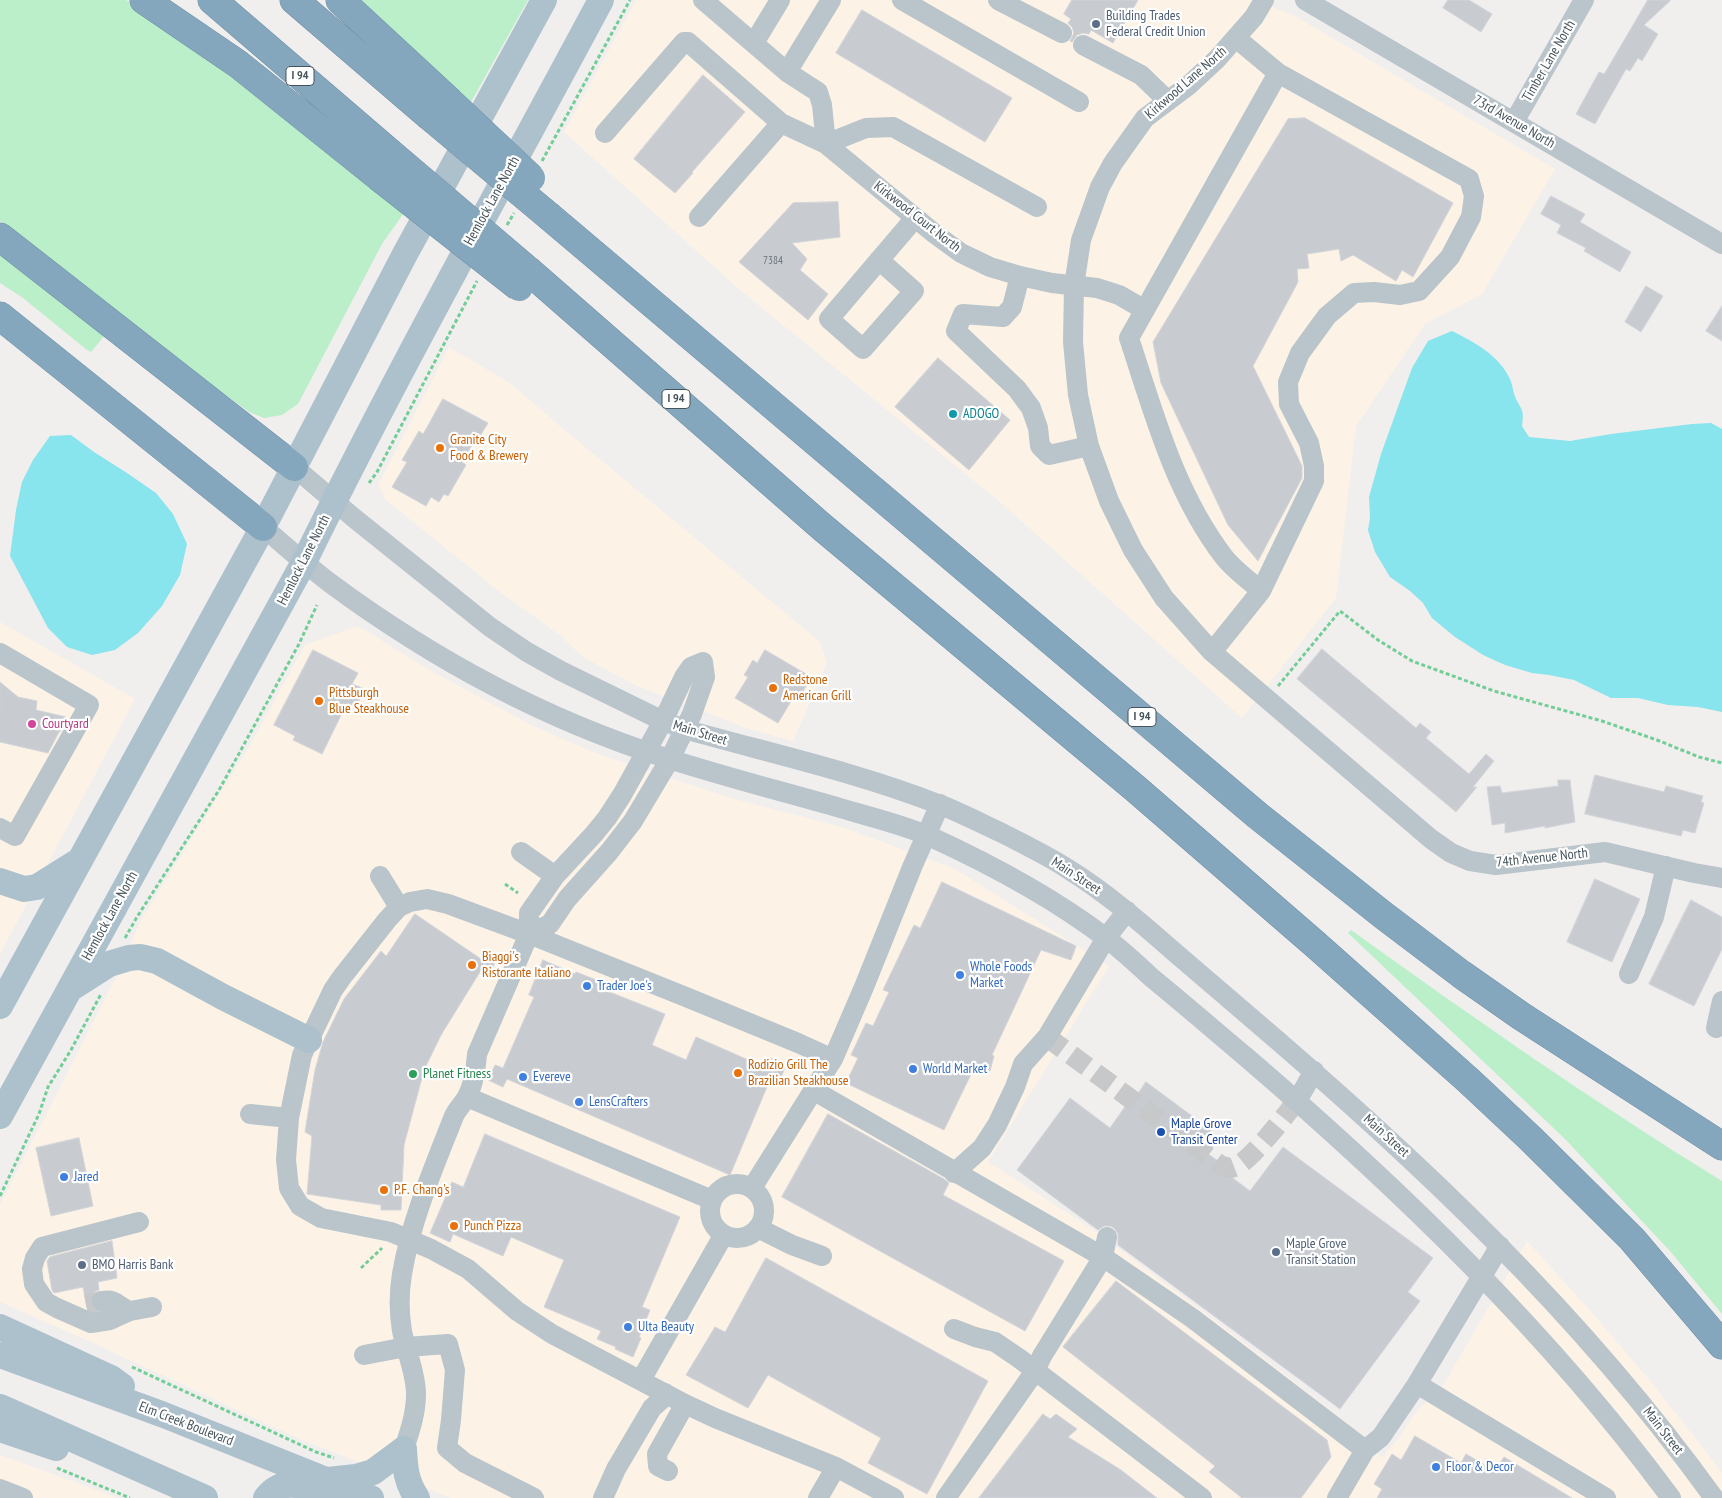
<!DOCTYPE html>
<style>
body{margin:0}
canvas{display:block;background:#f1eeee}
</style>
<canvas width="1722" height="1498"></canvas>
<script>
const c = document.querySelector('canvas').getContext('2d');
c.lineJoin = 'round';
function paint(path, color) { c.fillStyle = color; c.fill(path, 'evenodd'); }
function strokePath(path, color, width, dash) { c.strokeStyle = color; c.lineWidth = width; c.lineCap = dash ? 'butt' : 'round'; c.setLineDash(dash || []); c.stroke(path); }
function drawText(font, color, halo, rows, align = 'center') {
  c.font = font + ' "PT Sans Narrow",sans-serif'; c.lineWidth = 4.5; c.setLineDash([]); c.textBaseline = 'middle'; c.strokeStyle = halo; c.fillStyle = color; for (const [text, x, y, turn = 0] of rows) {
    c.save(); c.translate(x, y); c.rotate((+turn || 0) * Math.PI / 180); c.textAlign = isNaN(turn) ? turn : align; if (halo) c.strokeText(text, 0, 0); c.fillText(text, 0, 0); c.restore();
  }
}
const commercial = new Path2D(`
 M636 0H1255L1293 15 1555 169 1482 294 1425 324 1356 426 1336 598 1242 718 1000 502 740 290 564 132Z
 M449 347 510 383 561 427 819 641 827 662 793 741 749 729 635 685 583 657 561 636 500 592 386 500 378 485Z
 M0 622 135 699 0 954Z
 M358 626 431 671 535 727 598 754 727 797 845 828 955 869 1109 966 988 1162 1094 1230 1222 1326 1347 1423 1382 1458 1402 1434 1415 1413 1443 1386 1527 1241 1587 1307 1651 1382 1711 1458 1722 1473V1498H451L297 1438 91 1342 0 1302V1205L116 977 141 920 249 747 305 645Z
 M0 1455 89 1487 117 1498H0Z`);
const green = new Path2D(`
 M0 0H126L130 2 368 178 406 210 382 244 298 404 282 415 264 418 249 412 166 351 0 221Z
 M361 0H528L471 102Z
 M0 250 105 335 91 352 87 350 23 298 0 283Z
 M1351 930C1472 1017 1595 1103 1722 1181V1314L1670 1251 1565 1139 1348 933Z`);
const water = new Path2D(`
 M1452 331C1474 342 1499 355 1510 379 1512 384 1513 389 1514 394 1520 410 1525 407 1522 426L1529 437 1570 441 1611 434 1692 424 1711 423 1722 429V712L1698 707 1668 705 1638 698H1611L1574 680 1549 675 1532 673 1505 665 1483 655 1455 637 1432 618 1423 603 1410 591 1390 577 1375 552 1368 530 1370 518 1369 497 1381 454 1412 368 1428 341Z
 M71 435 94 452 127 473 156 493 173 514 187 544 180 575 162 606 138 633 115 650 92 655 67 647 48 628 10 556 16 510 22 482 33 460 50 436Z`);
const building = new Path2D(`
 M1072 0H1138L1113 43 1091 30 1089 34 1083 33 1077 35 1072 42 1070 41 1074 33 1072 27 1068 23 1071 19 1064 14Z
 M1448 0H1469L1492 14 1481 32 1443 8Z
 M1648 0H1671L1644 25 1658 34 1642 61 1638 58 1630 71 1626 69 1595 124 1576 114 1599 72 1604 74Z
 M862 10 1012 98 985 142 836 53Z
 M703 75 745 112 692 172 693 173 675 193 634 159Z
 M1305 118 1453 203 1413 277 1402 270 1396 281 1353 255 1341 261 1339 249 1307 254 1309 268 1297 269 1298 282 1253 366 1302 466V478L1258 561 1228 525 1161 383 1153 342 1288 119Z
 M1551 196 1585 214 1580 222 1631 252 1620 272 1584 251 1586 248 1557 233 1561 225 1541 214Z
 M838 202 840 237 792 243 807 259 800 270 828 294 808 320 739 262 793 203Z
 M1646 286 1663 296 1641 332 1625 322Z
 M1722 306V341L1706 331Z
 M938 358 1010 420 969 470 895 407Z
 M443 399 488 423 480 436 478 435 462 462 466 465 448 496 444 494 439 502 431 497 426 506 392 487 407 462 402 460 419 431 423 434Z
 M1322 649 1416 728 1420 723 1431 732 1426 738 1469 774 1486 754 1494 761 1473 787H1477L1456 812 1297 679Z
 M313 650 358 673 352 684 365 689 356 707 347 703 322 754 293 740 295 736 274 725Z
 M765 650 806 674 803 680 808 683 800 696 796 693 778 723 735 698 748 677 744 675 753 660 757 663Z
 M0 682 18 697 37 701 36 710 66 717 64 724 60 732H59L48 753 0 742Z
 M1595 775 1664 792 1666 786 1703 796 1701 802 1704 803 1695 833 1683 830 1681 836 1585 814Z
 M1558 780H1570L1575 822 1545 828V826L1505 833V823L1492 825 1487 787 1500 786 1502 793 1558 786Z
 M1595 879 1640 899 1612 962 1567 942Z
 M942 882 1076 946 1071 960 1041 950 992 1055 994 1056 990 1071 975 1066 944 1130 846 1083 858 1058 851 1055 866 1023 873 1026 889 992 883 990 914 925 920 928Z
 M1691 900 1722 917V949L1694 1006 1649 984Z
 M415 914 481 959 486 950 498 958 490 971 483 967 441 1035 424 1070 404 1145 401 1210H381V1205L307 1194 312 1136 305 1132 315 1070 323 1042 344 999 381 951 386 956Z
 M543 960 575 974 576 972 604 983 602 989 665 1014 652 1045 686 1060 696 1037 762 1066 767 1057 786 1065 778 1085 769 1082 730 1175 507 1079 503 1087 488 1080 495 1065 503 1068 534 997 529 995Z
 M1146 1082 1211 1130 1198 1147 1221 1163 1218 1167 1250 1191 1283 1147 1433 1258 1408 1292 1420 1301 1340 1409 1118 1245V1234L1114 1228 1110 1226H1104L1098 1230 1017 1170 1070 1098 1110 1128 1131 1098 1134 1099Z
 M828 1114 944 1179 949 1183 943 1195 1064 1261 1025 1331 782 1197Z
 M485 1134 680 1217 642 1307 650 1310 639 1337 641 1338 633 1357 615 1349 616 1347 597 1339 601 1331 544 1307 564 1260 511 1237 503 1256 453 1234 450 1242 430 1233 452 1182 463 1187Z
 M79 1138 93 1206 51 1216 36 1148Z
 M112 1241 117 1278 98 1282 99 1290 94 1292 91 1296 90 1302 95 1310 87 1308 83 1287 54 1293 52 1290 47 1261 50 1257Z
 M766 1258 988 1381 927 1494 868 1463 881 1438 768 1375 748 1408 686 1375 715 1327 725 1332Z
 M1116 1281 1327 1440 1331 1457 1301 1498H1242L1209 1472 1215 1466 1063 1347Z
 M1043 1414 1050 1419 1056 1414 1077 1429 1068 1437 1121 1470 1157 1498H979Z
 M1415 1436 1461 1463 1466 1454 1495 1471 1504 1457 1572 1498H1377L1382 1489 1374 1484 1392 1454 1401 1460Z`);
const minorTunnel = new Path2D(`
 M1047 1037 1220 1165C1223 1166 1228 1168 1231 1168 1247 1167 1285 1115 1297 1101
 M86 1304 102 1301`);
const path = new Path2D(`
 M542 161 630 0
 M507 225 514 213
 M369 483 377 472 477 281
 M1278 686 1340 611 1378 640 1412 661 1494 691 1602 721 1657 740 1699 757 1722 763
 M505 884 518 893
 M125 938 137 917 219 790 299 644 317 605
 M0 1196 39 1114 48 1087 71 1050 101 994
 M361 1268 382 1248
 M132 1367 316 1452 334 1458
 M57 1468 130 1498`);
const minor = new Path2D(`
 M703 0 787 72 818 92 822 105 826 144
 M902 0 1079 102
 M998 0 1062 33
 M1264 0 1254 17 1217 59 1189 85 1145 118 1113 163 1100 187 1081 240 1074 286 1073 342 1078 395 1089 446 1109 501 1133 550 1164 598 1212 652 1431 839 1451 853 1470 861 1496 865 1605 852 1694 873 1722 878
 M1305 0 1722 244
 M1236 38 1278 73
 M754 43 780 0
 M1083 45 1141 75 1168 101
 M787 72 831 0
 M1514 122 1584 0
 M605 133 684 42H688L781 123 826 144 935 234 961 253 990 267 1020 276 1052 283 1097 288 1119 295 1145 310
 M826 144 866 128 893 127 1037 207
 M699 217 781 123
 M879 260 914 291 863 349 829 319 915 218
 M1020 276 1012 307 1003 317 963 314 956 331 1017 389 1031 408 1038 428 1040 446 1049 455 1089 446
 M294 467 354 518 490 627 527 652 561 671 663 721 684 729C769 753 856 772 938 804 960 812 982 824 1004 834 1025 845 1048 856 1068 869 1105 892 1139 921 1172 950 1195 970 1219 990 1242 1010 1416 1158 1580 1312 1714 1498
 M263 527C285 546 306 565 330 583 430 657 544 719 663 757 721 776 781 791 840 808 870 817 902 824 931 837 992 865 1052 897 1106 938 1122 950 1137 964 1152 978 1184 1004 1215 1031 1246 1057 1400 1189 1550 1334 1671 1498
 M1212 652 1261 591C1249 580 1234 570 1224 557 1175 493 1154 414 1129 338L1278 73 1469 179 1474 196 1471 217 1450 257 1419 291 1400 295 1374 292 1354 293 1327 316 1300 353 1288 382 1289 404 1309 443 1314 466V481L1261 591
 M0 653 89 705 15 836 0 828
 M703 662 705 677 692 714 670 759 633 821 609 852 567 899 550 924 529 934V913L555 876 594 834 607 818 622 795 663 721 684 677 691 667Z
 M521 852 555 876
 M380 876 399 907
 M1629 974 1654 917 1666 866
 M1716 1028 1722 1001
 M833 1059 798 1043 686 997 529 934 448 904 427 899 410 902 399 907 387 920 342 977 333 990 302 1055 289 1118 286 1160 289 1188 300 1206 321 1218 391 1232 431 1249 468 1269 517 1311 552 1334 685 1404 715 1418 836 1467 894 1498
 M813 1090 1103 1257 1192 1318 1365 1450
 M467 1097 712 1200
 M1297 1101 1314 1071
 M250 1114 289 1118
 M954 1173 982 1148 997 1125 1015 1087 1023 1064 1047 1037 1106 938 1127 911
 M710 1211a27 27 0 1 1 54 0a27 27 0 1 1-54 0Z
 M752 1188 833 1059 864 987 913 865 940 804
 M139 1222 42 1247 35 1258 32 1269 34 1284 46 1302 57 1308 91 1323 110 1320 130 1311 152 1307
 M758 1228 792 1245 822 1256
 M102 1301C116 1298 118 1307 130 1311
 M954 1329 975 1337 995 1342 1020 1359 1202 1498
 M364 1355 406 1347 448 1344 455 1370 451 1420 447 1448 465 1463 534 1498
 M641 1380 723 1236
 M1417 1384 1606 1498
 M404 1449C410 1431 416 1413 416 1394 416 1373 406 1351 402 1331 399 1313 399 1292 402 1274 411 1220 434 1167 454 1116 457 1109 463 1104 467 1097 474 1084 476 1068 477 1054L529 934
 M668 1471 658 1466 657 1454 685 1404
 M0 1489 23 1498
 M603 1498 616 1469 652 1408 661 1400 665 1393
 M818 1498 836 1467
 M946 1498 1035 1371 1042 1356 1103 1257 1107 1237
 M1337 1498 1365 1450 1381 1437 1417 1384 1500 1246`);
const major = new Path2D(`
 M0 881 24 889 37 887 77 862
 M73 987 109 964 129 958 140 957 157 961 223 997 309 1040
 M0 1006 263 527 405 254 544 0
 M0 1116 304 562C397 372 501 187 601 0
 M0 1327 111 1378 122 1386
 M0 1355 164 1415 371 1498
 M0 1407 205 1498
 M0 1429 56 1448
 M404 1449C405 1468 406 1482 417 1498
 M328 1480 356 1477 373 1472 404 1449
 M266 1498C283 1476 304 1486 325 1495`);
const highway = new Path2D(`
 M144 0 238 64 379 177
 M212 0 389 152
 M294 0 428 115
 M340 0 448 100
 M550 217 1257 815 1383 915 1461 974 1521 1016 1722 1146
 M0 237 294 467
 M530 272 822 527 1136 789 1316 945 1468 1080 1531 1139 1632 1239 1722 1345
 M0 316 263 527`);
const highwayBridge = new Path2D(`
 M448 100 531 178
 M428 115 550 217
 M389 152 530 272
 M379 177 519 287`);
const markers = [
 [1096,24,5,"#5c6f8a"],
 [953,414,5,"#0f9aa8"],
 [440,448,5,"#e8710a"],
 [773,688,5,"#e8710a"],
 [319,701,5,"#e8710a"],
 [32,724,5,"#d1479c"],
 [472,965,5,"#e8710a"],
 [960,975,5,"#3f7fe0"],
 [587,986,5,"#3f7fe0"],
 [913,1069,5,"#3f7fe0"],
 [738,1073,5,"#e8710a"],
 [413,1074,5,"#2e9e5b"],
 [523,1077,5,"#3f7fe0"],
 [579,1102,5,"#3f7fe0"],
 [1161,1132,5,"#1a4fb4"],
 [64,1177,5,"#3f7fe0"],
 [384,1190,5,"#e8710a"],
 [454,1226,5,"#e8710a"],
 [1276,1252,5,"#5c6f8a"],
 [82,1265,5,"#5c6f8a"],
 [628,1327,5,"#3f7fe0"],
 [1436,1467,5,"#3f7fe0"]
];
const numberNames = [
 ["7384",773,261]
];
const shields = [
 [300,76,28],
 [676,399,28],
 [1142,717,28]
];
const shieldNames = [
 ["I 94",300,76],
 ["I 94",676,399],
 ["I 94",1142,717]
];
const serviceNames = [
 ["Building Trades",1106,16],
 ["Federal Credit Union",1106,32],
 ["Maple Grove",1286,1244],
 ["Transit Station",1286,1260],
 ["BMO Harris Bank",92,1265]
];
const streetNames = [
 ["Timber Lane North",1549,61,-60],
 ["Kirkwood Lane North",1186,83,-41],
 ["73rd Avenue North",1514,122,30],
 ["Hemlock Lane North",492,201,-61],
 ["Kirkwood Court North",917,217,38],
 ["Hemlock Lane North",304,560,-63],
 ["Main Street",700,733,17],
 ["74th Avenue North",1542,858,-6],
 ["Main Street",1076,876,33],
 ["Hemlock Lane North",110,916,-61],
 ["Main Street",1386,1136,42],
 ["Elm Creek Boulevard",186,1424,21],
 ["Main Street",1663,1431,52]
];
const cultureNames = [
 ["ADOGO",963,414]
];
const foodNames = [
 ["Granite City",450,440],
 ["Food & Brewery",450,456],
 ["Redstone",783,680],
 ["American Grill",783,696],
 ["Pittsburgh",329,693],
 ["Blue Steakhouse",329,709],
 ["Biaggi's",482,957],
 ["Ristorante Italiano",482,973],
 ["Rodizio Grill The",748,1065],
 ["Brazilian Steakhouse",748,1081],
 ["P.F. Chang's",394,1190],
 ["Punch Pizza",464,1226]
];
const hotelNames = [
 ["Courtyard",42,724]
];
const shopNames = [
 ["Whole Foods",970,967],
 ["Market",970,983],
 ["Trader Joe's",597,986],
 ["World Market",923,1069],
 ["Evereve",533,1077],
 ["LensCrafters",589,1102],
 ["Jared",74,1177],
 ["Ulta Beauty",638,1327],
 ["Floor & Decor",1446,1467]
];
const leisureNames = [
 ["Planet Fitness",423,1074]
];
const transitNames = [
 ["Maple Grove",1171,1124],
 ["Transit Center",1171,1140]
];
paint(commercial, '#fcf3e6');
paint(green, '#bbefc9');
paint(water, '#88e4ed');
paint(building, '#c8ccd1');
strokePath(building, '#d2d5da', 1);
strokePath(minorTunnel, '#c6c8c9', 20, [20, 10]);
strokePath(highway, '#7092a9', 29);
strokePath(path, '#73cd96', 3, [4, 2.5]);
strokePath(minor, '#b9c4cb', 20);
strokePath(major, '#adc1cd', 26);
strokePath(highway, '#85a7be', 28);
strokePath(highwayBridge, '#7092a9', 29, []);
strokePath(highwayBridge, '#85a7be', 28);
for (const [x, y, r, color] of markers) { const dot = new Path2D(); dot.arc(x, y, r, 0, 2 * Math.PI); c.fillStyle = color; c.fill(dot); strokePath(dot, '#fff', 2); }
drawText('11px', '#667278', null, numberNames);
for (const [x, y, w] of shields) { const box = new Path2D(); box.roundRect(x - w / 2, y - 9.5, w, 19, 4); c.fillStyle = '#fff'; c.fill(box); strokePath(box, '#46545b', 1); }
drawText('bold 12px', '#46545b', null, shieldNames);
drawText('14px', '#4e5e75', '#fff', serviceNames, 'left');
drawText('14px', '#46545b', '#fff', streetNames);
drawText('14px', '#0d838f', '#fff', cultureNames, 'left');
drawText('14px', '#c56008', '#fff', foodNames, 'left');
drawText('14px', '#b23c85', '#fff', hotelNames, 'left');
drawText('14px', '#366cbe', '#fff', shopNames, 'left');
drawText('14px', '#27864d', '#fff', leisureNames, 'left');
drawText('14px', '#164399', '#fff', transitNames, 'left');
</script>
